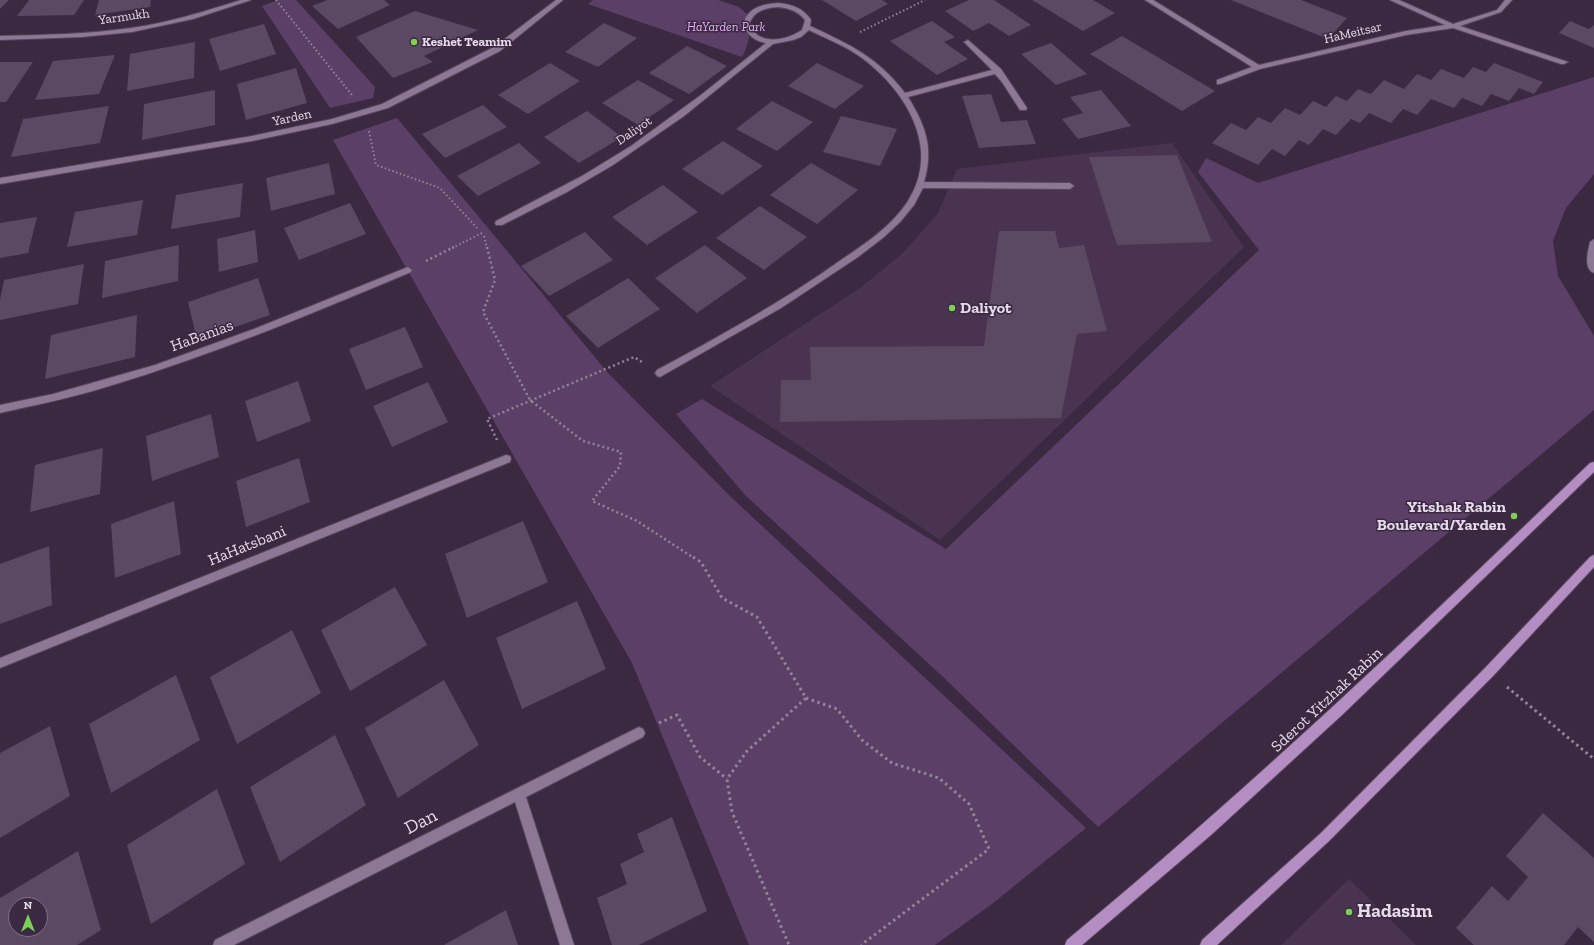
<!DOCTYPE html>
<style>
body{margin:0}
#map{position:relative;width:1594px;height:945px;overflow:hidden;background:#3b2941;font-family:"Zilla Slab",serif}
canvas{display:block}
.north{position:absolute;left:8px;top:897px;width:40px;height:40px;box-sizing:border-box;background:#3b2941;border:1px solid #7f7085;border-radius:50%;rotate:0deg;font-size:11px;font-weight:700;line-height:16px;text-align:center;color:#e6dbeb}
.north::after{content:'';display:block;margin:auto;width:14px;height:18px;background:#7cd155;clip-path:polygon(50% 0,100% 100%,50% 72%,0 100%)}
</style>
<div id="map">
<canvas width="1594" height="945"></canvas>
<div class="north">N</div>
</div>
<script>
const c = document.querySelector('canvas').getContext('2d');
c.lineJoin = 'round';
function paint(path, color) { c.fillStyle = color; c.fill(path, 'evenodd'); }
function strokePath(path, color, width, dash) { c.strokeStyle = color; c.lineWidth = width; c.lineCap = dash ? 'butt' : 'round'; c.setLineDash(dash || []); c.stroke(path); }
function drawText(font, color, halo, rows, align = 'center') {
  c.font = font + ' "Zilla Slab",serif'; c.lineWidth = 3; c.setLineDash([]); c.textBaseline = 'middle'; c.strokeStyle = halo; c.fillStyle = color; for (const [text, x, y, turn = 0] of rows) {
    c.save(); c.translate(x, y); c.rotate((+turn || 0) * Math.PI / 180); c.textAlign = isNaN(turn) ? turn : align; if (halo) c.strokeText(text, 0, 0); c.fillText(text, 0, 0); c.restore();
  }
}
const built = new Path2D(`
 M1172 143 1244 247 940 540 710 386 860 288 903 253 938 213 957 169Z
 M1349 879 1416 945H1281Z`);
const green = new Path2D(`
 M278 0H296L375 87 373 98 330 108 262 6Z
 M593 0H718L739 7 749 16C750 31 750 43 742 57L588 4Z
 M1594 77V174L1566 208 1553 241 1558 276 1594 336V410L1098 827 941 675 745 495 676 414 702 399 946 549 1259 250 1198 172 1206 158 1258 183Z
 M397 118 608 373 732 498 1086 828 992 904 935 945H749L632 663 333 140Z`);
const building = new Path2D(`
 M0 0H9L0 9Z
 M29 0H84L74 15 17 16Z
 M99 0H151L150 7 95 15Z
 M327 0H384L390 5 338 29 312 6Z
 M822 0H882L888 4 856 21Z
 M969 0H994L1031 25 1009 36 989 23 973 31 945 11Z
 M1032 0H1093L1115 13 1083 31Z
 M1231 0H1301L1347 18 1328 39Z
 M415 11 478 30 424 56 433 62 393 78 356 37Z
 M932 21 955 37 944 42 968 59 937 75 890 41Z
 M1570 21 1589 29 1594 25V48L1559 33Z
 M604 23 637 38 598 67 565 52Z
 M264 24 276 54 220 71 209 39Z
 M1122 36 1215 91 1182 111 1090 54Z
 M195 42 194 78 127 91 130 54Z
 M1051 43 1087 74 1056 85 1021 54Z
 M687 46 727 66 689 94 649 73Z
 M115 55 99 94 35 100 53 61Z
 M0 62H33L6 102H0Z
 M550 63 580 81 528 114 498 95Z
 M817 63 864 86 835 109 788 86Z
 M1494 63 1543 82 1534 94 1519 88 1509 101 1491 94 1482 106 1462 98 1454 108 1431 99 1417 115 1403 109 1391 123 1369 113 1360 123 1351 119 1336 135 1323 129 1309 145 1299 140 1285 156 1272 149 1258 165 1212 143 1231 123 1246 130 1258 117 1271 123 1285 108 1300 115 1313 101 1326 107 1336 96 1347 101 1358 89 1371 94 1384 80 1404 89 1417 74 1431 80 1441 69 1464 78 1473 67 1486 72Z
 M296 68 307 103 246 120 237 84Z
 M638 80 674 100 638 125 602 103Z
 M215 90V125L142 140 144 104Z
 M1101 90 1131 126 1078 139 1062 119 1083 113 1070 97Z
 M991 94 1001 122 1027 120 1036 144 979 148 962 96Z
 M772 101 813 122 777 151 736 129Z
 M483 105 507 127 445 158 422 134Z
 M109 106 100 143 11 157 23 119Z
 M587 111 622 137 579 163 544 137Z
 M841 116 897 129 880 166 823 152Z
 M723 141 763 166 722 195 682 169Z
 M519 143 541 163 478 196 457 176Z
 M1177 155 1212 242 1117 245 1089 157Z
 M329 163 335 194 271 211 266 178Z
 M811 163 858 190 817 224 770 195Z
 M243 183 240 217 171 229 176 195Z
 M663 185 698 212 647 245 612 217Z
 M143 200 137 235 67 247 75 212Z
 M350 203 366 234 299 260 284 228Z
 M760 206 807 237 764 270 716 238Z
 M37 217 28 253 0 258V223Z
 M255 230 258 262 219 272 217 239Z
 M999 231H1055L1059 248 1084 245 1107 331 1077 334 1061 418 780 422 781 380H811L810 347 984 346Z
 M585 232 613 260 549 296 521 266Z
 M179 245 178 281 102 298 105 261Z
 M705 245 747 278 697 313 655 278Z
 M84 264 78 304 0 320V300L4 280Z
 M258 278 270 315 197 340 188 302Z
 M628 278 660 309 598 348 566 316Z
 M137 315 135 357 45 379 51 335Z
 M405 327 423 367 366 390 349 349Z
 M298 381 311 421 257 442 245 401Z
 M428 382 448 422 392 447 373 406Z
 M211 414 219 457 152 481 146 436Z
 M103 448 100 494 30 512 35 465Z
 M299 458 310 502 246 527 236 481Z
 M174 501 181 554 115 578 111 524Z
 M523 521 548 582 467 618 445 554Z
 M49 546 52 605 0 624V564Z
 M395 587 427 645 350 691 321 630Z
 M577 601 606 669 522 709 496 638Z
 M292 630 321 693 237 744 210 677Z
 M176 675 200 740 111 793 89 724Z
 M444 680 479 745 398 798 365 728Z
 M50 726 70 796 0 838V753Z
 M335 735 366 805 280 862 250 787Z
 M217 789 245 864 151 924 127 845Z
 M1543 813 1594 858V942L1578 927 1564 945H1474L1456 928 1492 886 1508 901 1528 877 1506 856Z
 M672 817 707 911 639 945H612L597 898 627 884 620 864 644 852 637 834Z
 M78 851 101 930 77 945H0V898ZM16 905H40V929H16Z
 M506 910 518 945H444Z`);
const pathFar2 = new Path2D(`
 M276 0 352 95
 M860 32 925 0
 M369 131 376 165 440 188 478 229
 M484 236 487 248
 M452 248 482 233`);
const pathFar1 = new Path2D(`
 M487 247 495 280 483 312 530 400 583 441 621 452 620 466 592 501 637 521 694 558
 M426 261 454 247
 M497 440 487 419 634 357 642 362`);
const path = new Path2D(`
 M693 557 701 562 722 598 757 617 806 698 747 751 727 779 732 812 789 945
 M1507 687 1594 759
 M806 698 837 709 862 740 892 763 939 778 969 804 989 849 861 945
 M659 723 677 715 700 757 727 779`);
const minor = new Path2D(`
 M241 0H251L193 19 132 32 82 37 0 40V36C44 35 88 34 131 28 169 23 205 11 241 0Z
 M556 0H563L500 51 388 108 332 124 252 141 0 184V178L252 136 332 119 382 104 494 47Z
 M1145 0H1153L1259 65 1406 31 1445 25 1390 0H1399L1453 24 1497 10 1505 0H1512L1501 12 1460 26 1568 62 1564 64H1561L1453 28 1406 35 1260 69 1220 84H1217V80L1252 67Z
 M778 3C792 4 803 8 811 20L810 26C851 45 877 57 905 93L992 70 964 42 968 40 1001 69 1027 108 1026 110H1020L1002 82 995 74 908 97C926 126 934 149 924 182L1070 183 1074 186 1070 189 923 188 914 205 900 222 884 237 858 257 781 308 660 377 657 376 655 373 657 370C720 336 782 302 841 260 865 244 892 226 908 201 942 148 905 90 862 58 846 46 827 39 809 30L801 37 793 40 773 44 684 116 613 165 567 192 502 225H496L495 223 496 221 582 176 631 146 701 95 766 43C754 41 748 35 743 25 747 8 762 4 778 3ZM778 7C789 8 798 11 805 20L802 30C785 41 760 46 749 25 753 11 765 8 778 7Z
 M1594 239V273C1583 269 1588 251 1590 242Z
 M408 267 412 270 411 272C311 314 210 356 106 387 71 398 35 405 0 413V405L53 394 155 365 254 329Z
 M506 455 510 456 511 459 510 462 0 668V658Z
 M639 727 643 729 645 733 643 737 526 797 574 945H560L515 802 234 945H213L215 940Z`);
const major = new Path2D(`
 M1594 462V472L1342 715 1211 835 1082 945H1065L1067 940C1249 789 1420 627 1590 463Z
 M1594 555V567L1493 676 1329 841 1217 945H1200L1202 940 1321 833 1485 668 1590 557Z`);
const markers = [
 [414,42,4,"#7cd155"],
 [952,308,4,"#7cd155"],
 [1514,516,4,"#7cd155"],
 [1349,912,4,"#7cd155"]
];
const farStreetnames = [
 ["Yarmukh",124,17,-8],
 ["HaMeitsar",1353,33,-13],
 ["Yarden",292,118,-12],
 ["Daliyot",634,131,-34]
];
const farParknames = [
 ["HaYarden Park",726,27]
];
const farPoinames = [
 ["Keshet Teamim",422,42]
];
const poiNames = [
 ["Daliyot",960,308],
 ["Yitshak Rabin",1506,507,"right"],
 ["Boulevard/Yarden",1506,525,"right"]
];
const streetNames = [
 ["HaBanias",202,336,-20],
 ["HaHatsbani",247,546,-22],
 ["Sderot Yitzhak Rabin",1327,700,-43]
];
const nearStreetnames = [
 ["Dan",421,822,-27]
];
const nearPoinames = [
 ["Hadasim",1357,912]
];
paint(built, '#493350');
paint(green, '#5c3f66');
paint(building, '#5b4862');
strokePath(minor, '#55465a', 2);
strokePath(major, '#55465a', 2);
strokePath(pathFar2, '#938498', 2, [1.5, 2.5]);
strokePath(pathFar1, '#938498', 2.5, [2, 3]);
strokePath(path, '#938498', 3, [2.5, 3.5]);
paint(minor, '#8c7794');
paint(major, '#b48dc3');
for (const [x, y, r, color] of markers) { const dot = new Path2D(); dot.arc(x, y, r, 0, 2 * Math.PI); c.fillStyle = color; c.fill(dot); strokePath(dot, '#3b2941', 1.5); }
drawText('13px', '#e6dbeb', '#3b2941', farStreetnames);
drawText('italic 13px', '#e2b1f4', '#3b2941', farParknames);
drawText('bold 13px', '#e6dbeb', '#3b2941', farPoinames, 'left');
drawText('bold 16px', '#e6dbeb', '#3b2941', poiNames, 'left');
drawText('16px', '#e6dbeb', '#3b2941', streetNames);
drawText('19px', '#e6dbeb', '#3b2941', nearStreetnames);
drawText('bold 19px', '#e6dbeb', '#3b2941', nearPoinames, 'left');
</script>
